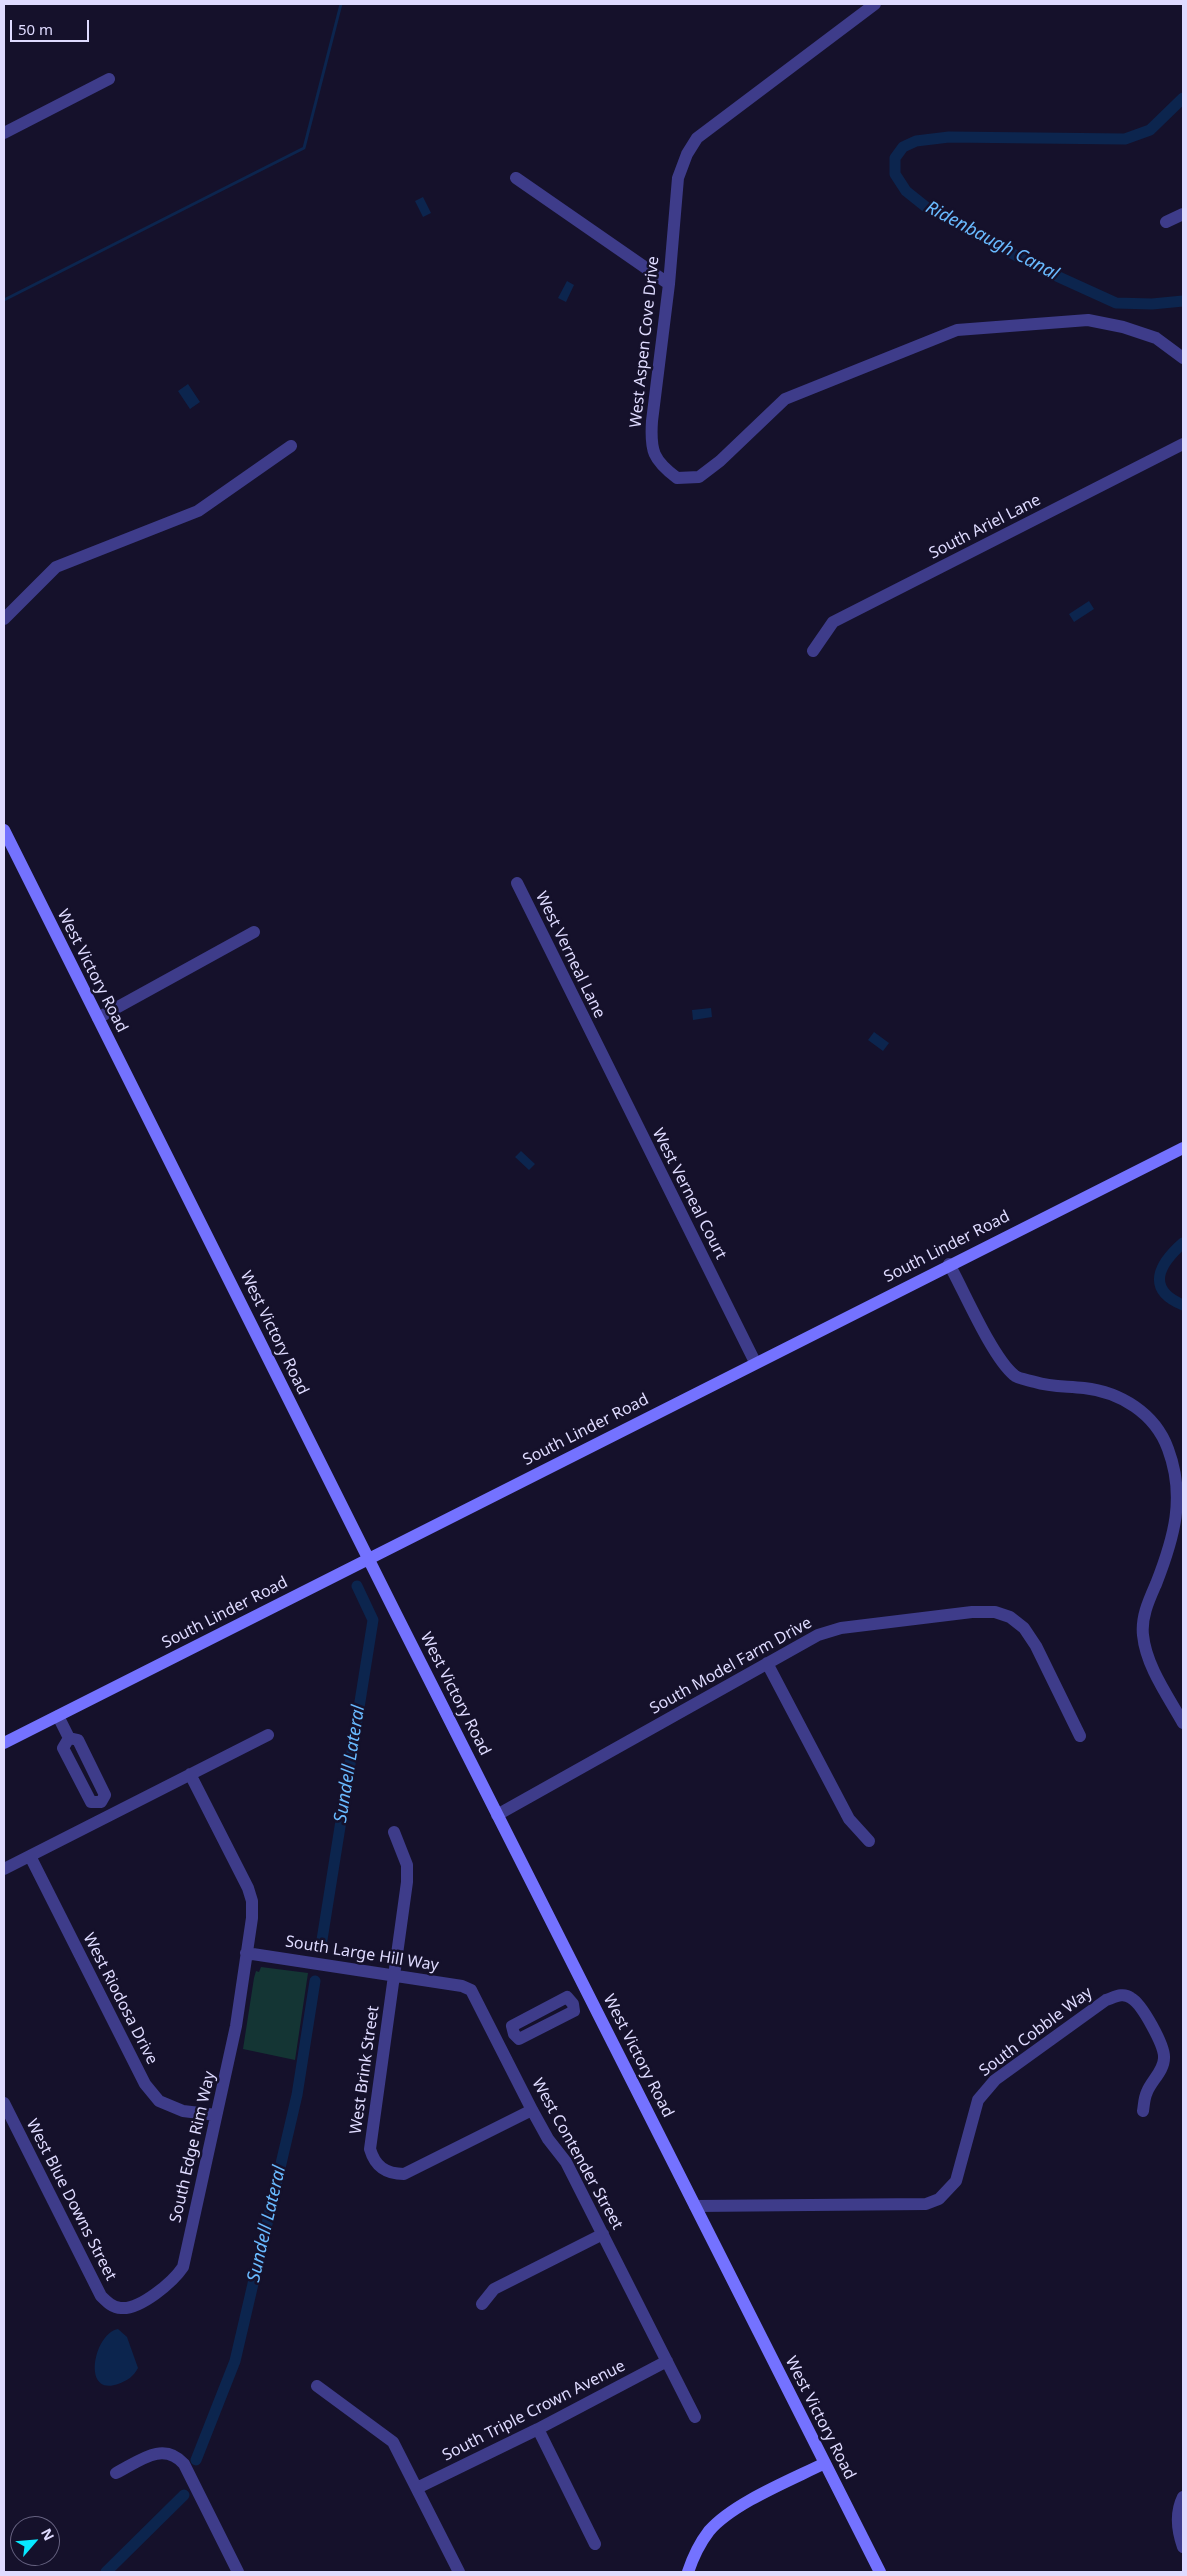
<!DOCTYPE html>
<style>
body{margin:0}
#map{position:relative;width:1187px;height:2576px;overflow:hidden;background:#15112b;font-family:"Noto Sans",sans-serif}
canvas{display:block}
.frame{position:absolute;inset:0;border:5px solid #dfdbff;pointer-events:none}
.north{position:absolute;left:10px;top:2516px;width:50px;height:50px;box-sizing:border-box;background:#15112b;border:1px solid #666280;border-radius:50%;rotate:63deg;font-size:14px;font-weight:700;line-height:20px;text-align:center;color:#dfdbff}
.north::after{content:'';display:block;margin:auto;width:18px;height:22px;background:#07e8ff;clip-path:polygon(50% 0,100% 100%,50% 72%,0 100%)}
.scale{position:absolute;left:10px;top:20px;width:79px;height:22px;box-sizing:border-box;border:2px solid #dfdbff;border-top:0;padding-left:6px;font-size:15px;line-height:18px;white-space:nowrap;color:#dfdbff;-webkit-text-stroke:4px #15112b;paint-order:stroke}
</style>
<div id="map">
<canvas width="1187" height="2576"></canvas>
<div class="frame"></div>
<div class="north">N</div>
<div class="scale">50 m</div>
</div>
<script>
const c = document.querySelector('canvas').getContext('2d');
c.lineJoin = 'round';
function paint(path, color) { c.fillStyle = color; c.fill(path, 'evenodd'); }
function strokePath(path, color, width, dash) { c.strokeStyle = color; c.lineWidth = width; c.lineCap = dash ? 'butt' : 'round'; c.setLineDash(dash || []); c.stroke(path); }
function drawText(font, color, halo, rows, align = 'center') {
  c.font = font + ' "Noto Sans",sans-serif'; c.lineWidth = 5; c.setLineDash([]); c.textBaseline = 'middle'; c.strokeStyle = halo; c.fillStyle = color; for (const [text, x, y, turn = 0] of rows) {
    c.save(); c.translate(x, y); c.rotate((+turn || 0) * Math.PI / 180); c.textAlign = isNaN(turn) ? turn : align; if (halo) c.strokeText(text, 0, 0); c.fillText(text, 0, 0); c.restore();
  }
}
const green = new Path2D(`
 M261 1967 308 1973 295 2060 243 2049 254 1978 256 1971 259 1972Z`);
const water = new Path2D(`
 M423 197 431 213 423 217 415 201Z
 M567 281 574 285 566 302 558 298Z
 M188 384 200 402 190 409 178 391Z
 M1089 601 1094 609 1074 622 1069 614Z
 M711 1008 712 1017 693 1020 692 1010Z
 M874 1032 889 1043 883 1051 868 1040Z
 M521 1151 535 1164 529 1170 515 1157Z
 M118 2329 127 2337 138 2368C134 2376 127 2381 118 2384 81 2397 94 2333 118 2329Z`);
const stream = new Path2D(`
 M4 300 304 148 341 4`);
const canal = new Path2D(`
 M1183 98 1150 130 1125 139 949 137 916 141 903 147 895 158V174L906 191 926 207 1039 268 1116 303 1152 304 1183 301
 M1183 1243C1159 1264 1145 1289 1183 1305
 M321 1946 373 1620 357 1586
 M196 2460 235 2361 297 2095 315 1981
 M106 2572 184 2495`);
const street = new Path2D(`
 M875 4 697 138 687 154 678 178 669 284 652 421C650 451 653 460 677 478L699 477 720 461 785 399 957 330 1088 320 1123 327 1156 338 1183 358
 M4 133 109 79
 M516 178 669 284
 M1166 222 1183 214
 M4 619 56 567 198 511 291 446
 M813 651 833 622 1183 444
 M517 883 755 1362
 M98 1018 254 932
 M949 1264C964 1291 992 1357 1014 1375 1018 1379 1029 1380 1035 1382 1051 1387 1067 1386 1084 1388 1120 1392 1155 1413 1168 1449 1186 1497 1174 1538 1156 1584 1149 1600 1141 1617 1143 1635 1146 1666 1168 1696 1183 1723
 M767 1663 849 1819 869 1841
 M58 1716 69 1738
 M69 1738 63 1748 91 1802H101
 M69 1738 78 1740 105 1795 101 1802
 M497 1815 818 1635 841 1628 972 1612H995L1010 1617 1024 1628 1036 1646 1080 1736
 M394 1832 407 1865V1882L370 2149C375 2166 385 2174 404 2174L532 2110
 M30 1856 145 2084 159 2101 183 2111 216 2115
 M4 1869 268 1735
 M246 1953 462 1986 471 1990 532 2110 548 2139 566 2162 695 2417
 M567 1997 573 2004 574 2011 519 2039 514 2034 512 2026Z
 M4 2103 101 2296C107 2302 113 2308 121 2308 140 2310 173 2282 183 2267L236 2026 252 1918V1901L248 1888 190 1774
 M695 2206 926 2204 939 2199 956 2181 978 2100 995 2080 1106 2000C1115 1997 1123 1992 1131 1998 1142 2004 1165 2046 1164 2058 1164 2071 1151 2081 1147 2092 1144 2098 1144 2105 1143 2111
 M482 2304 494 2289 603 2234
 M317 2386 393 2442 459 2572
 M538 2429 595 2544
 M116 2473C138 2462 163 2440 184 2464L238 2572
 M417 2488 538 2429 667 2361
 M1183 2497C1175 2513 1177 2530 1183 2547`);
const secondary = new Path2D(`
 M4 830 396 1614 880 2572
 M4 1743 1183 1148
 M688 2572C693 2557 699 2544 709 2531 733 2503 791 2480 825 2463`);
const streetNames = [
 ["West Aspen Cove Drive",645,342,-84],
 ["South Ariel Lane",985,527,-27],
 ["West Verneal Lane",570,955,64],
 ["West Victory Road",92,971,63],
 ["West Verneal Court",689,1194,63],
 ["South Linder Road",947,1247,-27],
 ["West Victory Road",274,1333,64],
 ["South Linder Road",586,1430,-27],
 ["South Linder Road",225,1613,-27],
 ["South Model Farm Drive",731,1666,-29],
 ["West Victory Road",455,1694,63],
 ["South Large Hill Way",362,1954,9],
 ["West Riodosa Drive",120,1999,63],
 ["South Cobble Way",1036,2032,-37],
 ["West Victory Road",638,2056,63],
 ["West Brink Street",365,2070,-82],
 ["South Edge Rim Way",193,2147,-77],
 ["West Contender Street",577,2154,61],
 ["West Blue Downs Street",71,2200,63],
 ["South Triple Crown Avenue",534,2411,-27],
 ["West Victory Road",820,2418,63]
];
const waterNames = [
 ["Ridenbaugh Canal",992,241,28],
 ["Sundell Lateral",350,1764,-81],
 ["Sundell Lateral",267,2224,-77]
];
paint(green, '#143534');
paint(water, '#0c254e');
strokePath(stream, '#0c254e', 3);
strokePath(canal, '#0c254e', 11);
strokePath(street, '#3e3c8a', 12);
strokePath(secondary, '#7472ff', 12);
drawText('16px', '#dfdbff', '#15112b', streetNames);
drawText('italic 18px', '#69baff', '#15112b', waterNames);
</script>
